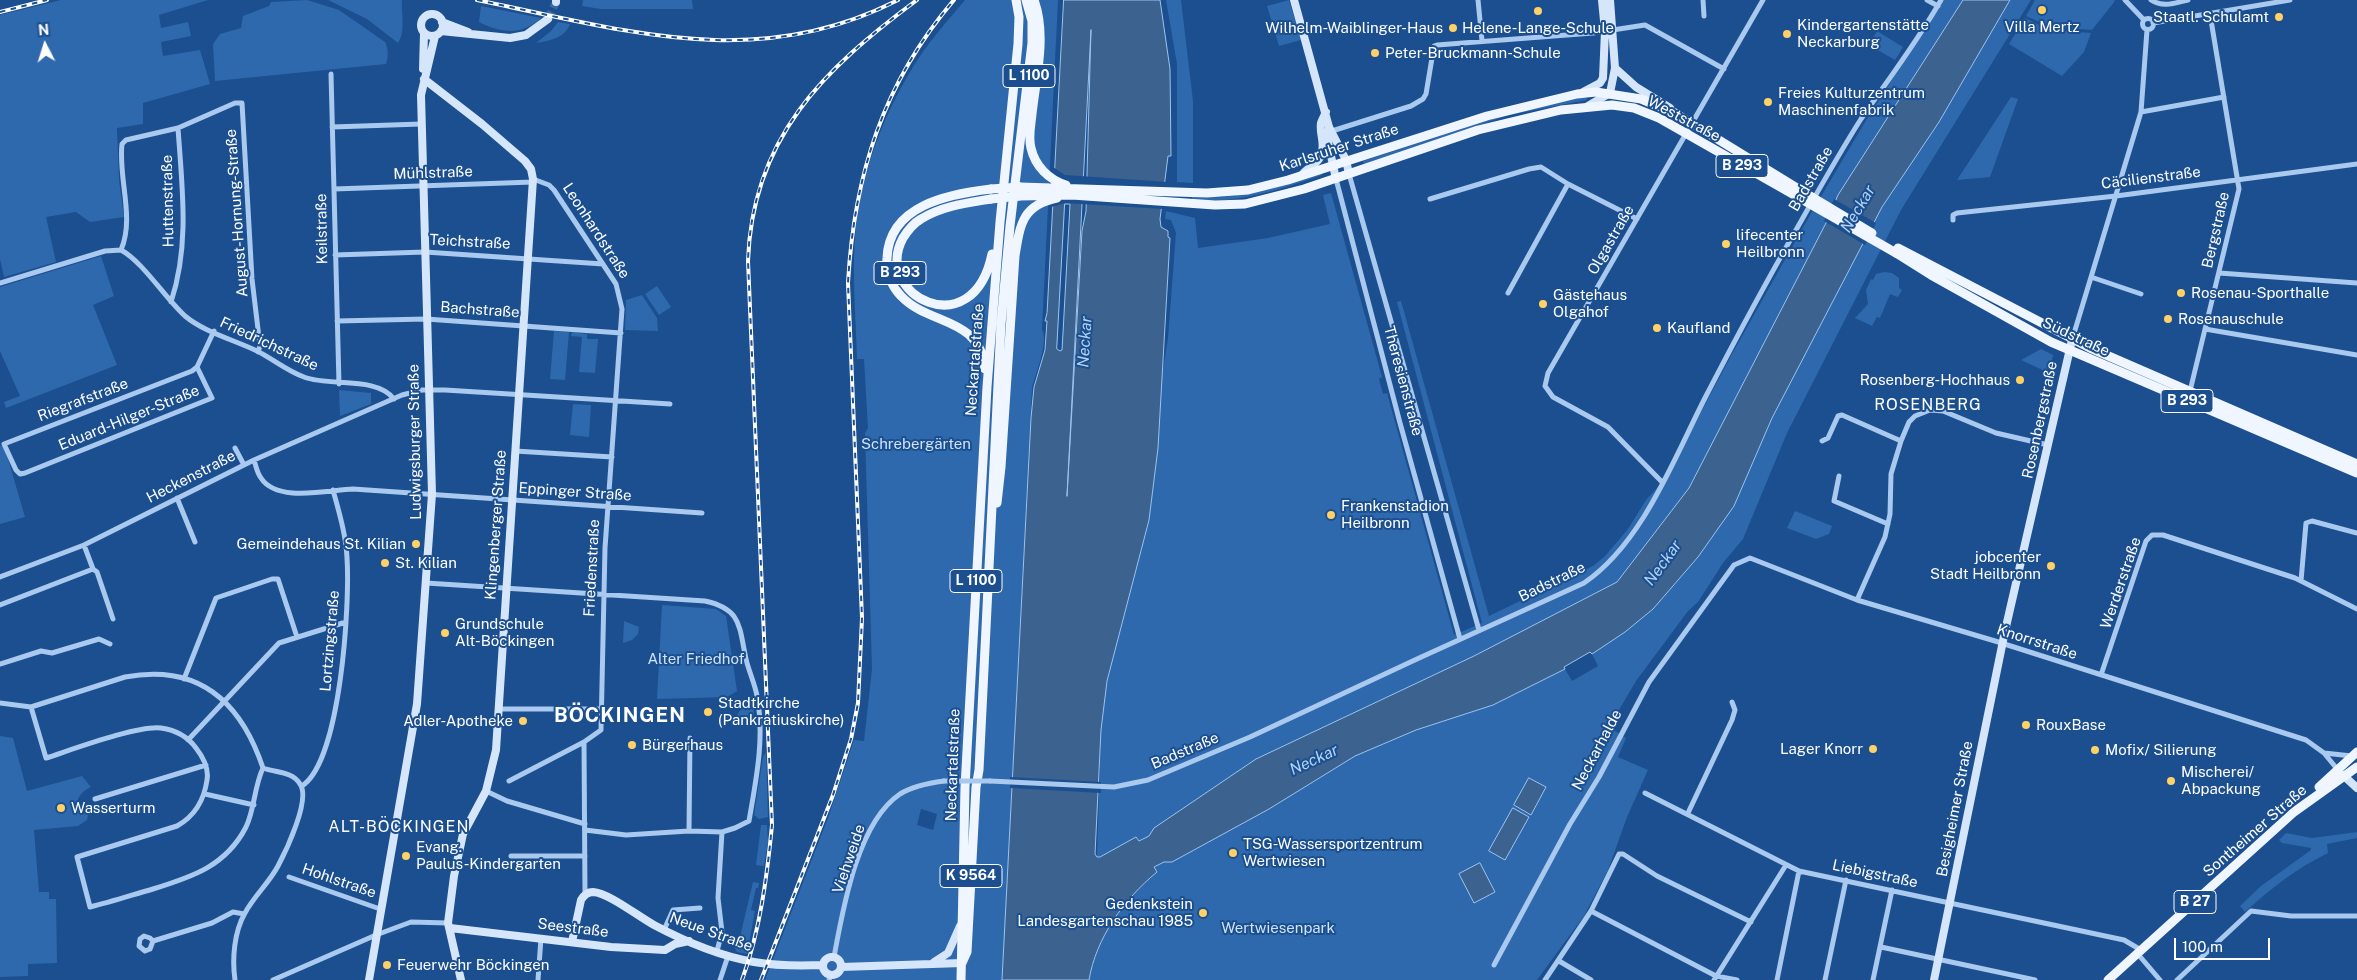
<!DOCTYPE html>
<meta charset="utf-8">
<style>
body{margin:0}
#map{position:relative;width:2357px;height:980px;overflow:hidden;background:#1b4f8f;font-family:"Public Sans",sans-serif}
canvas{display:block}
.north{position:absolute;left:20px;top:20px;width:50px;height:50px;-webkit-text-stroke:4px #1b4f8f;paint-order:stroke;rotate:355deg;font-size:14px;font-weight:700;line-height:20px;text-align:center;color:#fff}
.north::after{content:'';display:block;margin:auto;width:18px;height:22px;background:#fff;clip-path:polygon(50% 0,100% 100%,50% 72%,0 100%)}
.scale{position:absolute;left:2174px;top:938px;width:96px;height:22px;box-sizing:border-box;border:2px solid #fff;border-top:0;padding-left:6px;font-size:15px;line-height:18px;white-space:nowrap;color:#fff;-webkit-text-stroke:4px #1b4f8f;paint-order:stroke}
</style>
<div id="map">
<canvas width="2357" height="980"></canvas>
<div class="north">N</div>
<div class="scale">100 m</div>
</div>
<script>
const c = document.querySelector('canvas').getContext('2d');
c.lineJoin = 'round';
function paint(path, color) { c.fillStyle = color; c.fill(path, 'evenodd'); }
function strokePath(path, color, width, dash) { c.strokeStyle = color; c.lineWidth = width; c.lineCap = dash ? 'butt' : 'round'; c.setLineDash(dash || []); c.stroke(path); }
function drawText(font, color, halo, rows, align = 'center') {
  c.font = font + ' "Public Sans",sans-serif'; c.lineWidth = 4; c.setLineDash([]); c.textBaseline = 'middle'; c.strokeStyle = halo; c.fillStyle = color; for (const [text, x, y, turn = 0] of rows) {
    c.save(); c.translate(x, y); c.rotate((+turn || 0) * Math.PI / 180); c.textAlign = isNaN(turn) ? turn : align; if (halo) c.strokeText(text, 0, 0); c.fillText(text, 0, 0); c.restore();
  }
}
const green = new Path2D(`
 M61 0H208L159 15 161 28 188 22 191 36 161 42 163 56 200 50 210 84 143 103V124L117 128 119 180 124 217 90 222 76 212 46 217 56 262 4 277 0 259V15Z
 M307 0 339 10 385 42C388 48 389 55 386 64L215 81 213 44 220 34 241 28 243 16 269 6 271 2Z
 M328 0H402C401 14 406 31 398 43L367 19Z
 M583 0H692L693 9H601L582 6Z
 M965 0H1058L1042 329C1049 342 1035 375 1032 388L1002 980H765L828 818 854 740 864 741 872 669 865 433 868 428 864 359H857C856 318 852 278 855 237 860 174 885 109 920 56 933 37 950 18 965 0ZM921 809 937 814 933 830 917 825Z
 M1166 0H1181L1193 101V183L1177 182V64Z
 M1289 0 1301 40 1279 46 1267 6Z
 M1943 0H1963L1838 195 1826 223 1689 488 1617 582 1474 656 1256 759 1154 828 1149 836 1139 842 1136 837 1100 857H1097L1101 730 1107 681 1149 520 1158 448 1162 376 1168 338 1176 233 1171 220 1165 219 1166 211 1195 218 1198 248 1268 238 1330 224 1323 195 1331 193 1382 377 1379 379 1383 394 1387 393 1454 635 1482 623 1397 302 1401 301 1489 616 1593 566 1605 556 1628 529 1646 500 1666 478 1732 354 1810 215 1865 122Z
 M2010 0H2031L1901 210 1787 433 1743 539 1723 563 1698 602 1688 611 1636 681 1609 727 1626 738 1618 757 1648 770 1627 817 1608 870 1584 916 1537 980H1089C1096 938 1124 899 1157 872L1154 867 1164 862H1172L1269 809 1355 756 1416 730 1493 705 1565 669 1572 681 1598 666 1592 654 1625 632 1653 609 1698 557 1734 506 1772 418 1882 207 1939 122Z
 M2035 0H2114L2115 1 2092 30 2051 27 2026 16Z
 M481 6 541 18C522 36 501 33 479 22Z
 M2025 18 2050 30 2091 33 2084 52 2062 76 2009 44Z
 M558 22 570 24C565 38 549 41 536 43L551 31Z
 M1877 31 1903 47 1895 60 1869 45Z
 M1586 96 1587 100 1509 115 1364 164 1363 161 1508 114Z
 M2011 97 2018 99 1990 177 1957 180Z
 M1321 173 1322 175C1279 190 1237 204 1192 200V197C1238 200 1278 187 1321 173Z
 M101 256 114 296 93 305 117 365 6 408 4 402 20 396 0 351V287Z
 M1884 272 1892 273 1899 278V288L1902 290 1898 297 1890 294 1880 318 1877 317 1872 326 1855 318 1868 304 1866 290 1871 279 1873 280 1876 274Z
 M657 286 671 307 659 315 645 294Z
 M642 295 657 318 658 331 625 330 626 300Z
 M554 331 569 332 565 380 550 379Z
 M572 332 587 334V339H598L595 373 579 372 582 337 571 336Z
 M2041 349 2053 355 2049 373 2021 360Z
 M339 390 371 393V404L340 416Z
 M573 404 591 405 589 437 570 435Z
 M4 445 25 517 0 524V446Z
 M1795 511 1832 526 1829 534 1816 539 1787 528Z
 M662 605 716 609 726 616 737 691 727 697 657 699Z
 M624 621 639 627 638 634 632 640 623 643Z
 M748 696H752L755 724 735 719Z
 M0 736 13 738 27 791 82 776 91 787C83 791 77 796 77 805L80 809 89 812 87 820 78 826 34 830 39 892H49V899H56L57 963 28 964V976L0 977Z
 M766 752 768 817 759 819 754 815 763 757Z
 M761 825H767L768 842 764 866 756 865Z
 M2357 832V838L2327 844 2328 853C2297 868 2270 889 2245 912L2240 906 2261 886 2311 850V848L2282 843 2279 840 2286 833 2312 838Z
 M753 882 759 883 758 888H756L751 910 755 911 747 954 737 952 731 941H739Z`);
const water = new Path2D(`
 M1064 0H1160L1170 69 1171 156H1168L1160 219 1161 227 1168 231V237L1170 238 1158 448 1149 520 1107 681 1101 730 1095 854 1097 857H1100L1136 837 1139 841 1149 836 1154 828 1256 759 1474 656 1617 582 1689 488 1826 223 1838 195 1963 0H2010L1939 122 1882 207 1772 418 1734 506 1698 557 1653 609 1625 632 1592 654 1590 652 1564 667 1565 669 1493 705 1416 730 1355 756 1269 809 1172 862H1164L1154 867 1157 872C1124 899 1096 938 1089 980H1002L1031 418 1034 387 1045 350 1047 321H1045L1047 313ZM1091 30 1086 211 1082 231 1067 496ZM1065 204H1070L1063 333 1062 350 1060 351 1057 349Z
 M1529 778 1546 787 1531 815 1514 805Z
 M1513 808 1529 817 1505 860 1489 851Z
 M1480 863 1495 892 1474 903 1459 874Z`);
const pier = new Path2D(`
 M1053 167 1065 175 1168 182 1163 209 1065 203 1051 207Z
 M1834 199 1876 223 1865 245 1824 221Z
 M1010 777 1101 782V793L1010 788Z`);
const secondaryTunnel = new Path2D(`
 M548 19 556 2`);
const street = new Path2D(`
 M1478 0 1482 41
 M1703 0 1704 16
 M1927 0 1938 6
 M2125 0 2144 20
 M2151 0C2163 8 2175 3 2188 0
 M2142.5 24a5.5 5.5 0 1 1 11 0a5.5 5.5 0 1 1-11 0Z
 M2153 23 2290 0
 M331 74 339 384
 M2141 112 2224 97
 M332 127 421 124
 M1332 131 1411 106 1423 99 1426 94 1434 46 1437 45 1593 33 1645 25 1724 69
 M1349 174 1479 630
 M533 179 549 185 554 190 616 284 622 309 605 548 601 730 584 742 585 895
 M1336 179 1400 423 1460 639
 M334 189 533 182
 M1430 199 1529 169 1541 167 1568 184 1637 219
 M1953 220V215L1957 213 2116 196 2357 164
 M121 250C135 218 118 178 122 144L126 140 178 128 235 103H242L252 279 260 346 258 352
 M335 255 425 252 603 264
 M2219 273 2357 283
 M2091 277 2141 294
 M0 283 105 251 121 250C143 262 165 298 185 316 204 332 234 340 257 351 273 359 287 371 304 377 330 387 377 376 394 399
 M1508 293 1568 184
 M171 302C190 245 182 187 178 128
 M337 321 426 319 621 333
 M2205 329 2357 355
 M2072 340 2141 112 2147 30
 M197 367 192 371 4 444 16 470 20 474 25 473 212 398 197 367 214 331
 M2190 391 2239 189 2210 14
 M1822 441 1828 438 1838 416 1842 415 1901 441
 M235 448 244 465
 M515 451 612 457
 M254 460C256 466 257 473 261 478 277 503 328 490 353 489L702 513
 M1839 476 1834 501 1888 524
 M1662 482 1608 427 1553 397 1545 386 1548 373 1567 340 1763 0
 M177 498 195 542
 M84 545 93 569 97 572 113 619
 M0 577 84 545 254 460 402 395 422 390H445L670 404
 M2301 581 2306 523 2312 521 2357 533
 M426 583 705 601C742 609 739 627 746 659 749 672 755 684 757 696 765 738 756 780 749 821L735 828 722 832 689 831 626 835 585 830
 M1857 600 1885 537 1890 514 1891 474 1901 441 1909 422 1915 416 1930 410 1943 411 1996 433 2048 445
 M0 605 93 569
 M0 664 41 651 52 653 99 639 110 644
 M2101 675 2146 541 2152 535H2163L2295 578 2357 609
 M184 679 216 598 272 579H278L297 637
 M0 703 31 707 125 677C199 663 241 702 263 768 276 773 292 771 300 784 311 799 286 851 278 866 269 883 254 896 245 913 234 932 232 959 235 980
 M31 707 46 758C71 750 138 725 161 728 175 730 188 737 196 748 203 757 209 769 207 780 204 801 195 816 177 826L77 857 90 907C111 902 132 895 153 889 192 877 226 866 246 827 255 808 254 787 263 768
 M498 709H601
 M188 740 279 643 346 622
 M2324 753 2338 770
 M509 781 584 742
 M990 781 1114 787 1148 780 1250 737 1417 659 1584 583C1643 543 1674 458 1706 396 1735 340 1765 284 1796 230 1817 193 1838 155 1861 119 1888 80 1917 42 1941 0
 M302 786C341 761 350 603 347 558 346 535 339 512 333 490
 M486 791 507 801 585 824
 M1645 793 1799 871 2124 940 2141 950
 M205 794 254 805
 M95 799 206 765
 M1688 813 1732 720 1735 710 1732 702
 M689 831 690 738
 M511 856H585
 M289 877 380 909
 M1591 911 1716 976 1737 980
 M664 930 673 910 700 908
 M153 941 150 949 145 951 139 946 140 939 144 936 150 938 153 941 212 923 233 912 244 914
 M1881 947 2035 980
 M717 951 722 932 718 898 722 832
 M2137 953 2160 980
 M834 957C843 909 857 823 900 794 913 786 929 783 944 781
 M1559 961 1591 980
 M1494 965 1570 824 1599 777 1649 682 1734 565 1750 558 1857 600 1995 641 2306 740 2324 753 2352 756
 M273 980 376 935 411 922 448 923
 M538 980 541 938
 M720 980 728 956
 M829 980 831 975
 M1545 980 1591 911 1619 854H1623L1657 876 1751 922
 M1714 980 1786 865
 M1777 980 1799 871
 M1825 980 1846 880
 M1873 980 1892 890
 M2177 980 2251 911 2291 916H2357`);
const secondary = new Path2D(`
 M1294 0 1329 127 1346 160 1349 174
 M1610 0 1615 68 1610 93
 M556 2V0
 M421 25a11 11 0 1 1 22 0a11 11 0 1 1-22 0Z
 M442 22 468 32
 M441 31 510 38 526 35 548 19
 M1615 68 1636 87 1670 108
 M423 69 424 33
 M424 79 482 124 525 161 531 169 533 179 496 750 486 791 463 834 454 876 448 923 461 980
 M1583 92 1600 83 1603 78 1605 31 1602 0
 M1588 106 1610 93
 M1329 127 1328 142 1336 179
 M1302 175C1307 167 1318 165 1321 155 1326 144 1319 134 1321 123 1322 120 1324 116 1326 112
 M2343 775 2357 788
 M450 928 611 947 665 950 675 944 689 941
 M572 942 581 900C584 895 587 892 593 892 609 893 639 917 654 925 684 941 720 956 754 962 777 966 800 966 823 965
 M823 966a9 9 0 1 1 18 0a9 9 0 1 1-18 0Z
 M934 962 948 953 960 926
 M841 967 962 963
 M369 980 417 704 432 494 421 95 435 36
 M1934 980 2005 631 2072 340`);
const primary = new Path2D(`
 M1034 0C1047 35 1036 77 1032 114 1031 125 1028 137 1031 148 1035 166 1049 180 1066 185
 M1020 187 1207 193 1248 190 1288 180 1487 116 1577 94 1596 92 1641 99 1675 113 1802 191
 M1019 196 1072 195 1215 205 1245 204 1304 189 1478 130 1561 110 1612 105 1634 108 1659 118 1798 197
 M991 199C967 203 942 206 921 219 914 223 908 230 903 238 872 295 973 347 992 254
 M1898 248 2090 348 2357 464
 M1896 253 1931 275 2051 342 2357 473
 M985 369C980 316 929 326 901 296 891 286 886 272 887 258 889 205 949 194 991 189
 M997 503 1001 467 1015 256C1020 225 1022 205 1057 198
 M2319 787 2357 752
 M962 963 967 952 976 787 979 770 1001 324 1010 226 1032 43V21L1026 0
 M961 980 965 787 987 387 1000 222 1018 44 1019 17 1016 0
 M2108 980 2294 812 2357 767`);
const rail = new Path2D(`
 M477 0C624 30 756 73 898 0
 M0 12 47 0
 M742 980C760 931 767 877 772 825L748 261C752 138 824 69 917 0
 M761 980 833 795 851 739 858 703 862 618 848 283C854 175 883 83 954 0`);
const streetBridge = new Path2D(`
 M944 781H990`);
const primaryBridge = new Path2D(`
 M991 189 1020 187
 M1802 191 1872 233
 M1798 197 1896 253
 M991 199 1019 196`);
const markers = [
 [2042,10,5,"#ffd166"],
 [1538,11,5,"#ffd166"],
 [2279,17,5,"#ffd166"],
 [1453,28,5,"#ffd166"],
 [1787,34,5,"#ffd166"],
 [1375,53,5,"#ffd166"],
 [1768,102,5,"#ffd166"],
 [1726,244,5,"#ffd166"],
 [2181,293,5,"#ffd166"],
 [1543,304,5,"#ffd166"],
 [2168,319,5,"#ffd166"],
 [1657,328,5,"#ffd166"],
 [2020,380,5,"#ffd166"],
 [1331,515,5,"#ffd166"],
 [416,544,5,"#ffd166"],
 [385,563,5,"#ffd166"],
 [2051,566,5,"#ffd166"],
 [445,633,5,"#ffd166"],
 [708,712,5,"#ffd166"],
 [523,721,5,"#ffd166"],
 [2026,725,5,"#ffd166"],
 [632,745,5,"#ffd166"],
 [1873,749,5,"#ffd166"],
 [2095,750,5,"#ffd166"],
 [2171,781,5,"#ffd166"],
 [61,808,5,"#ffd166"],
 [1233,853,5,"#ffd166"],
 [406,856,5,"#ffd166"],
 [1203,913,5,"#ffd166"],
 [387,965,5,"#ffd166"]
];
const shields = [
 [1029,76,52],
 [1742,166,52],
 [900,273,52],
 [2187,401,52],
 [976,581,52],
 [971,876,62],
 [2195,902,42]
];
const shieldNames = [
 ["L 1100",1029,76],
 ["B 293",1742,166],
 ["B 293",900,273],
 ["B 293",2187,401],
 ["L 1100",976,581],
 ["K 9564",971,876],
 ["B 27",2195,902]
];
const poiNames = [
 ["Staatl. Schulamt",2269,17,"right"],
 ["Kindergartenstätte",1797,25],
 ["Neckarburg",1797,42],
 ["Villa Mertz",2042,27,"center"],
 ["Wilhelm-Waiblinger-Haus",1443,28,"right"],
 ["Helene-Lange-Schule",1538,28,"center"],
 ["Peter-Bruckmann-Schule",1385,53],
 ["Freies Kulturzentrum",1778,93],
 ["Maschinenfabrik",1778,110],
 ["lifecenter",1736,235],
 ["Heilbronn",1736,252],
 ["Rosenau-Sporthalle",2191,293],
 ["Gästehaus",1553,295],
 ["Olgahof",1553,312],
 ["Rosenauschule",2178,319],
 ["Kaufland",1667,328],
 ["Rosenberg-Hochhaus",2010,380,"right"],
 ["Frankenstadion",1341,506],
 ["Heilbronn",1341,523],
 ["Gemeindehaus St. Kilian",406,544,"right"],
 ["jobcenter",2041,557,"right"],
 ["Stadt Heilbronn",2041,574,"right"],
 ["St. Kilian",395,563],
 ["Grundschule",455,624],
 ["Alt-Böckingen",455,641],
 ["Stadtkirche",718,703],
 ["(Pankratiuskirche)",718,720],
 ["Adler-Apotheke",513,721,"right"],
 ["RouxBase",2036,725],
 ["Bürgerhaus",642,745],
 ["Lager Knorr",1863,749,"right"],
 ["Mofix/ Silierung",2105,750],
 ["Mischerei/",2181,772],
 ["Abpackung",2181,789],
 ["Wasserturm",71,808],
 ["TSG-Wassersportzentrum",1243,844],
 ["Wertwiesen",1243,861],
 ["Evang.",416,847],
 ["Paulus-Kindergarten",416,864],
 ["Gedenkstein",1193,904,"right"],
 ["Landesgartenschau 1985",1193,921,"right"],
 ["Feuerwehr Böckingen",397,965]
];
const streetNames = [
 ["Weststraße",1684,119,28],
 ["Karlsruher Straße",1339,148,-18],
 ["Mühlstraße",433,173,-2],
 ["Cäcilienstraße",2151,178,-7],
 ["Badstraße",1811,179,-60],
 ["Huttenstraße",168,201,-91],
 ["August-Hornung-Straße",237,213,-94],
 ["Keilstraße",322,229,-91],
 ["Bergstraße",2216,230,-77],
 ["Leonhardstraße",596,231,57],
 ["Olgastraße",1611,240,-60],
 ["Teichstraße",470,242,3],
 ["Bachstraße",480,310,4],
 ["Südstraße",2076,337,25],
 ["Friedrichstraße",269,344,25],
 ["Neckartalstraße",975,360,-86],
 ["Theresienstraße",1403,381,75],
 ["Riegrafstraße",83,400,-21],
 ["Eduard-Hilger-Straße",129,418,-22],
 ["Rosenbergstraße",2040,420,-78],
 ["Ludwigsburger Straße",415,442,-91],
 ["Heckenstraße",191,477,-27],
 ["Eppinger Straße",575,492,4],
 ["Klingenberger Straße",496,525,-86],
 ["Friedenstraße",592,568,-87],
 ["Badstraße",1552,582,-26],
 ["Werderstraße",2121,583,-71],
 ["Lortzingstraße",330,641,-85],
 ["Knorrstraße",2037,642,18],
 ["Neckarhalde",1597,750,-62],
 ["Badstraße",1185,751,-23],
 ["Neckartalstraße",953,765,-88],
 ["Besigheimer Straße",1955,809,-79],
 ["Sontheimer Straße",2255,831,-41],
 ["Viehweide",849,859,-71],
 ["Liebigstraße",1875,874,12],
 ["Hohlstraße",339,881,19],
 ["Seestraße",573,928,7],
 ["Neue Straße",711,932,20]
];
const parkNames = [
 ["Schrebergärten",916,444],
 ["Alter Friedhof",696,659],
 ["Wertwiesenpark",1278,928]
];
const waterNames = [
 ["Neckar",1858,209,-59],
 ["Neckar",1085,342,-86],
 ["Neckar",1663,563,-54],
 ["Neckar",1314,760,-25]
];
const neighbourhoodNames = [
 ["ROSENBERG",1928,405],
 ["ALT-BÖCKINGEN",399,827]
];
const districtNames = [
 ["BÖCKINGEN",620,716]
];
paint(green, '#2e69ad');
paint(water, '#3c6290');
strokePath(water, '#9cc4f0', 1);
paint(pier, '#1b4f8f');
strokePath(secondaryTunnel, '#3d69a0', 8, [8, 4]);
strokePath(street, '#a9c9ee', 5);
strokePath(secondary, '#d6e6fa', 8);
strokePath(primary, '#f0f6ff', 9);
strokePath(rail, '#fff', 4);
strokePath(rail, '#1b4f8f', 2, [5.5]);
strokePath(streetBridge, '#a9c9ee', 5);
strokePath(primaryBridge, '#f0f6ff', 9);
for (const [x, y, r, color] of markers) { const dot = new Path2D(); dot.arc(x, y, r, 0, 2 * Math.PI); c.fillStyle = color; c.fill(dot); strokePath(dot, '#1b4f8f', 2); }
for (const [x, y, w] of shields) { const box = new Path2D(); box.roundRect(x - w / 2, y - 11.5, w, 23, 4); c.fillStyle = '#1b4f8f'; c.fill(box); strokePath(box, '#fff', 1); }
drawText('bold 14px', '#fff', null, shieldNames);
drawText('15px', '#fff', '#1b4f8f', poiNames, 'left');
drawText('15px', '#fff', '#1b4f8f', streetNames);
drawText('15px', '#cfe3fa', '#1b4f8f', parkNames);
drawText('italic 16px', '#b5d3f5', '#1b4f8f', waterNames);
c.letterSpacing = '1px';
drawText('16px', '#fff', '#1b4f8f', neighbourhoodNames);
c.letterSpacing = '0px';
c.letterSpacing = '1px';
drawText('bold 20px', '#fff', '#1b4f8f', districtNames);
c.letterSpacing = '0px';
</script>
